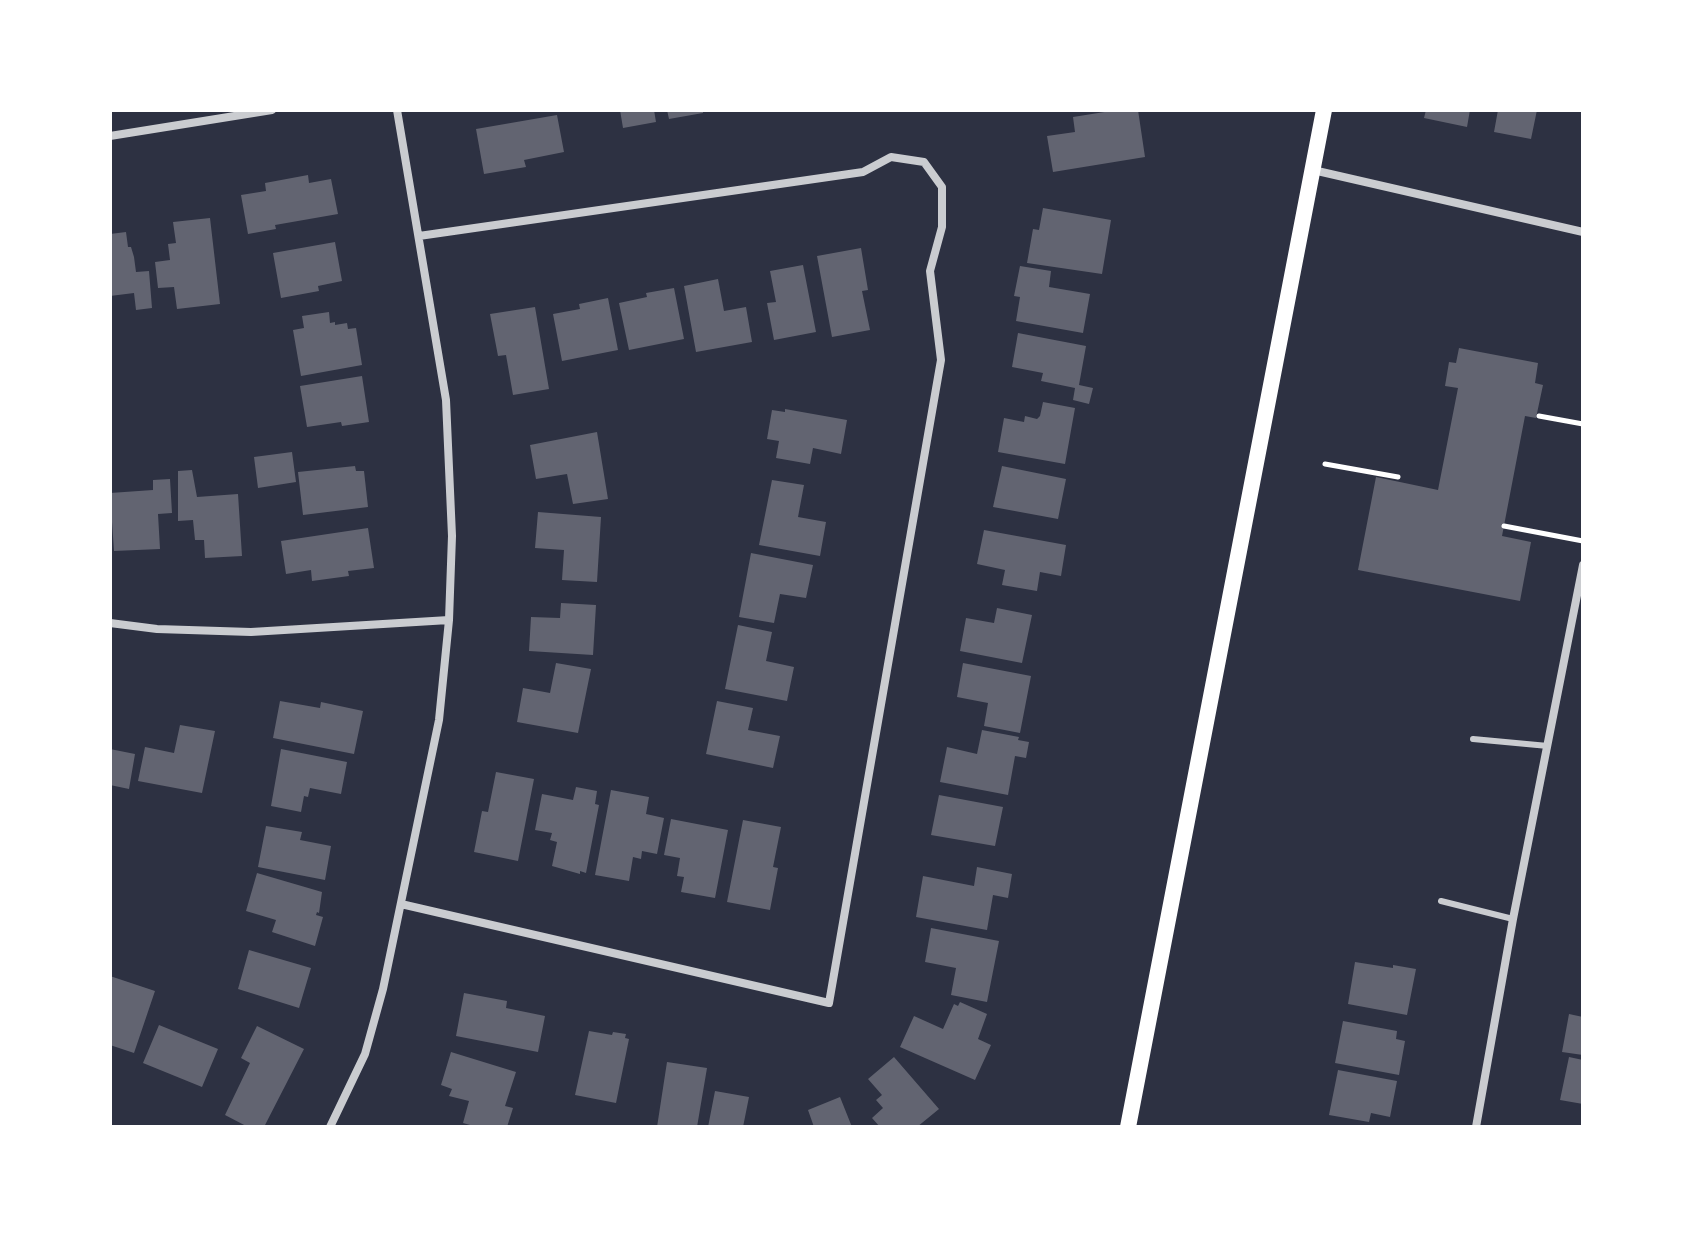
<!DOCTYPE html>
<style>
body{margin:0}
#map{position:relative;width:1693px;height:1237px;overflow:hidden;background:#2d3142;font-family:"Zilla Slab",serif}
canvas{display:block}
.frame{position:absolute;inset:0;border:112px solid #fff;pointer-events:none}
</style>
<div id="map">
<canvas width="1693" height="1237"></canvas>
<div class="frame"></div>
</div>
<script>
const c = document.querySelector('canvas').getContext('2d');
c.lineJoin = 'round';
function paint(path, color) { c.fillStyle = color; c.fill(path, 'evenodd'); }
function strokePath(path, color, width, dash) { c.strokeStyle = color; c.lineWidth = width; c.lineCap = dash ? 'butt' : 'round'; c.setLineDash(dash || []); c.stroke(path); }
const building = new Path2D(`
 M620 110H654L656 122 623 128Z
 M667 110H703V113L669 119Z
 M1117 110H1138L1145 157 1053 172 1047 136 1075 132 1073 117Z
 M1426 110H1470L1467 127 1424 118Z
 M1498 110H1537L1531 139 1494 132Z
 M557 115 564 152 524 160 526 167 484 174 476 129Z
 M308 175 309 183 331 179 338 214 275 225 276 229 248 234 241 195 266 191 265 183Z
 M1043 208 1111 220 1102 274 1027 263 1033 229 1039 230Z
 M210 218 220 304 177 309 174 287 158 288 155 262 170 260 168 244 176 243 173 222Z
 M126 232 128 247H131L134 257 136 272 149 271 152 308 136 310 134 293 110 296V234Z
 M335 242 342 281 318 286 319 291 281 298 273 253Z
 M861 248 868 290 862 291 870 330 832 337 817 256Z
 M803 265 816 332 774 340 767 303 776 302 770 271Z
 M1020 266 1051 271 1049 287 1090 294 1083 333 1016 321 1020 297 1014 296Z
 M718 279 724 311 746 307 752 342 696 352 684 286Z
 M674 288 684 339 629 350 619 303 647 297 646 293Z
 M608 298 618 350 562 361 553 314 580 309 579 304Z
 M535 307 549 389 513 395 506 355 498 356 490 314Z
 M329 312 330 323 335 322V325L347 323 348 329 356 328 362 365 301 376 293 330 304 328 302 316Z
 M1018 333 1086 346 1079 385 1093 388 1089 404 1073 400 1075 388 1041 381 1043 373 1012 367Z
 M1459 348 1538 363 1535 383 1543 385 1536 418 1525 416 1502 536 1531 542 1520 601 1358 570 1376 477 1438 490 1458 388 1445 386 1449 362 1456 363Z
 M362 376 369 422 342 426 341 422 307 427 300 386Z
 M1043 402 1075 408 1065 464 998 452 1004 418 1024 422 1025 416 1037 419 1040 416Z
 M785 409 847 420 841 454 813 448 810 464 776 458 779 441 767 439 772 410 785 412Z
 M597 432 608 499 573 504 567 474 536 479 530 445Z
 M292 452 296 482 258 488 254 457Z
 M355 466 356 471H364L368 507 303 515 298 472Z
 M1002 466 1066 479 1058 519 993 507Z
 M192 470 197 497 238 494 242 556 205 558 204 540H195L193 520 178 521V471Z
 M170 479 172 513 158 514 160 549 114 551 110 493 153 490V480Z
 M772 480 804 485 798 517 826 522 820 556 759 545Z
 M538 512 601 517 597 582 562 580 564 550 535 548Z
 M368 528 374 568 348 571 349 576 312 581 311 570 286 574 281 541Z
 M984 530 1066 545 1061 576 1040 572 1037 591 1002 585 1005 570 977 564Z
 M751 553 813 565 806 598 780 594 774 623 739 617Z
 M561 603 596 605 593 655 529 651 531 617 560 618Z
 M997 608 1032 615 1022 663 960 651 966 618 994 623Z
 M738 625 772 632 766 661 794 667 787 701 725 689Z
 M556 663 591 669 578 733 517 722 523 688 550 693Z
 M963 663 1031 676 1020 733 984 726 988 703 957 697Z
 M280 701 320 708 321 702 363 711 354 754 273 738Z
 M717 701 753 708 748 730 780 736 773 768 706 754Z
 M180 725 215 731 202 793 138 781 145 747 174 753Z
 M982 730 1019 737 1018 740 1029 742 1026 758 1015 756 1008 795 940 782 947 747 977 754Z
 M110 749 135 754 129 789 110 785Z
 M281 749 347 762 341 794 310 788 308 797 304 796 301 812 271 806Z
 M496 772 534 779 518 861 474 852 482 811 488 812Z
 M576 787 597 791 595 804 599 805 586 873 580 871V874L552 866 557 842 550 840 552 833 535 830 542 794 573 800Z
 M611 790 649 797 646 814 664 818 657 854 642 851 641 859 633 857 629 881 595 875Z
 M939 795 1003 807 995 846 931 835Z
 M671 819 728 830 715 898 681 892 684 877 677 876 680 858 664 855Z
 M743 820 781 827 773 867 778 868 770 910 727 902Z
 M266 826 302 832 300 840 331 846 325 880 258 867Z
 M977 867 1012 874 1008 898 993 895 987 930 916 917 923 876 974 886Z
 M257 873 322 892 319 913 317 912 316 915 323 917 315 946 272 932 276 920 246 911Z
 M931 928 999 941 987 1002 951 995 956 968 925 962Z
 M249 950 311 968 299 1008 238 989Z
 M1355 962 1393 968V965L1416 969 1407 1015 1348 1004Z
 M110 976 155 991 134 1053 110 1045Z
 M464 993 507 1001 506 1008 545 1016 538 1052 456 1036Z
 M960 1002 987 1014 978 1039 991 1045 975 1080 900 1047 914 1016 943 1029 954 1004 958 1006Z
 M1569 1014 1583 1017V1055L1562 1052Z
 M1343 1021 1397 1031 1396 1039 1405 1041 1399 1075 1335 1063Z
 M159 1025 218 1049 202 1087 143 1063Z
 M257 1026 304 1049 264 1127H248L225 1115 250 1063 241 1058Z
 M589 1031 612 1035 613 1032 626 1034 625 1038 629 1039 616 1103 575 1095Z
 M451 1052 516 1072 505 1106 513 1108 507 1127H477L463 1123 469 1101 449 1096 452 1089 441 1085Z
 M894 1057 939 1109 917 1127H880L872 1118 883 1108 876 1100 882 1095 868 1079Z
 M1569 1057 1583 1060V1104L1560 1100Z
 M667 1062 707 1068 697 1127H657Z
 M1338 1070 1397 1081 1390 1117 1371 1113 1369 1122 1329 1115Z
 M715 1091 749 1097 743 1127H708Z
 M840 1097 852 1127H814L808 1110Z`);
const path = new Path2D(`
 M1539 416 1583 424
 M1325 464 1398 477
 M1504 526 1583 541`);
const service = new Path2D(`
 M1473 739 1548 746
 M1441 901 1513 919`);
const minor = new Path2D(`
 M110 136 272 110
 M1313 170 1583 232
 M110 623 157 629 251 632 449 620
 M401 904 829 1003 941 360 930 271 942 227V187L924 162 891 157 863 172 419 236
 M330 1127 365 1054 383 989 439 720 449 620 452 536 446 400 397 110
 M1476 1127 1513 919 1583 565`);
const secondary = new Path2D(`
 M1128 1127 1324 110`);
paint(building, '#626471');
strokePath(path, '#fff', 5);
strokePath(service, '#caccd0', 6);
strokePath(minor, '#caccd0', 8);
strokePath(secondary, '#fff', 16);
</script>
